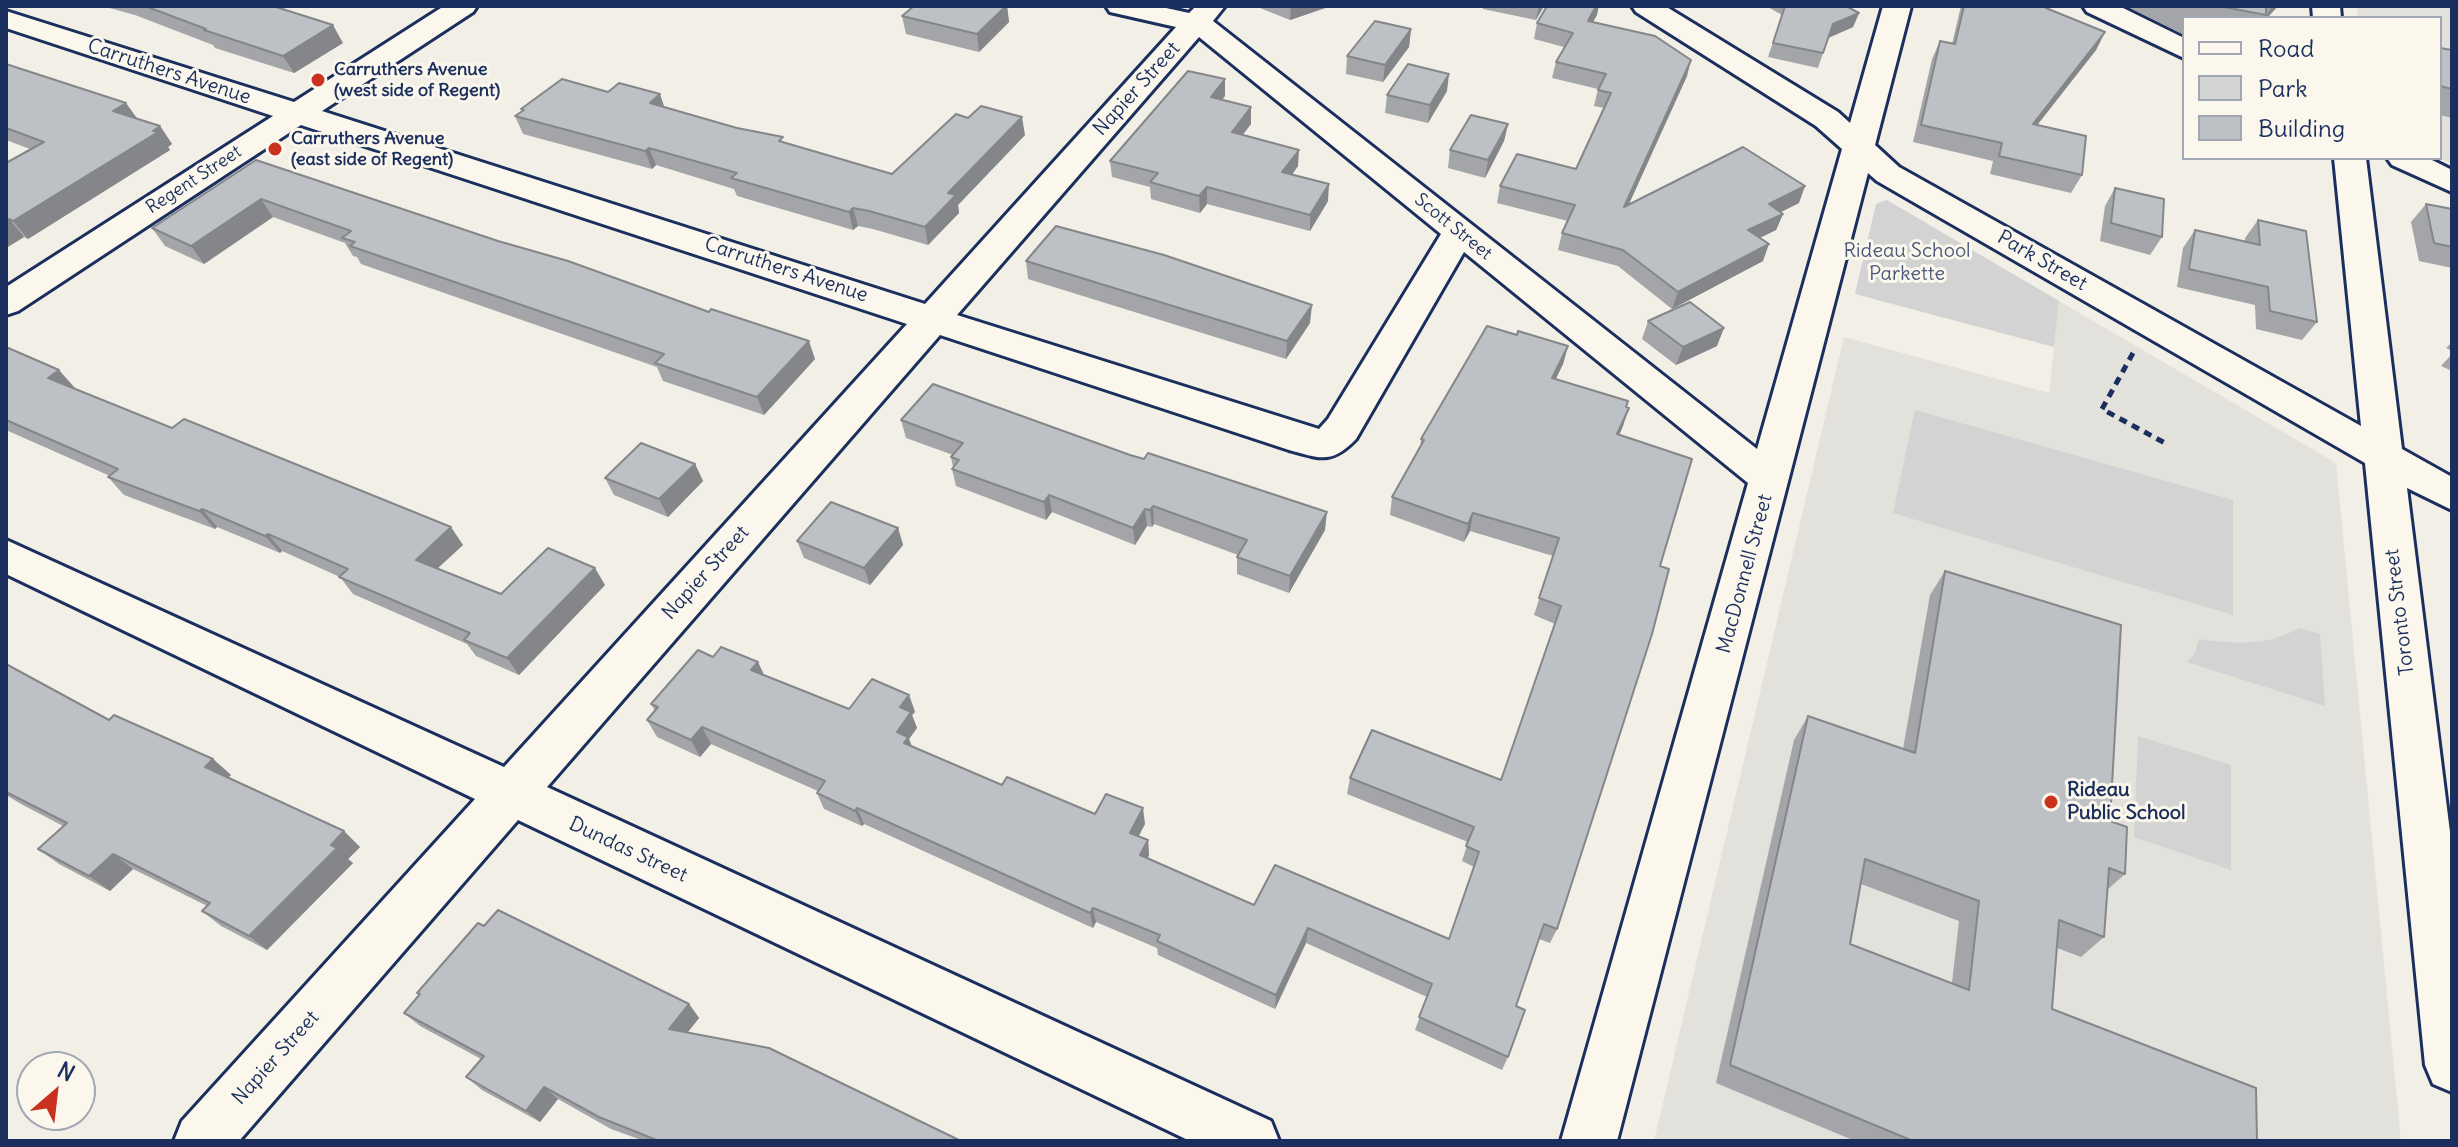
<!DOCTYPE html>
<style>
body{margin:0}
#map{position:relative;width:2458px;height:1147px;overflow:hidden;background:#f2efe6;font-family:Delius,sans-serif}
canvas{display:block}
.frame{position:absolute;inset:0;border:8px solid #1b2f5e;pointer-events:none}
.legend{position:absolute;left:2182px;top:16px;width:260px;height:144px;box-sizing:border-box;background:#fbf7ec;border:2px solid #a1a7b3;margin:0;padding:10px 14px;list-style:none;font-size:24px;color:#1b2f5e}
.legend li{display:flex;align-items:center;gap:16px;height:40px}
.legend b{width:40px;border:2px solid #a1a7b3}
.north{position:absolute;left:16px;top:1051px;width:80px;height:80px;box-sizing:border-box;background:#fbf7ec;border:2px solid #a1a7b3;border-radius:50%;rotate:28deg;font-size:22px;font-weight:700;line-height:32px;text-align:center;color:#1b2f5e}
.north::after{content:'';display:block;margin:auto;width:28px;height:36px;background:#c8321e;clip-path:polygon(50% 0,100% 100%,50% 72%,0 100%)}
</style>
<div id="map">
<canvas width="2458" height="1147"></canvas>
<div class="frame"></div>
<ul class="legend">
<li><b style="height:10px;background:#fbf7ec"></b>Road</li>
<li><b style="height:22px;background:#d2d3d2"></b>Park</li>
<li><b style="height:22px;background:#bdc0c4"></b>Building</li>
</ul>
<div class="north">N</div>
</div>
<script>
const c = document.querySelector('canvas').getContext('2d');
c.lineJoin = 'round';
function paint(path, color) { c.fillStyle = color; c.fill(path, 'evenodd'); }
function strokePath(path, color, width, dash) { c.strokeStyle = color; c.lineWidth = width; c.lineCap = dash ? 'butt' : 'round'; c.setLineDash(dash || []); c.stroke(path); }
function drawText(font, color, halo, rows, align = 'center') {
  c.font = font + ' Delius,sans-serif'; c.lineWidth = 6; c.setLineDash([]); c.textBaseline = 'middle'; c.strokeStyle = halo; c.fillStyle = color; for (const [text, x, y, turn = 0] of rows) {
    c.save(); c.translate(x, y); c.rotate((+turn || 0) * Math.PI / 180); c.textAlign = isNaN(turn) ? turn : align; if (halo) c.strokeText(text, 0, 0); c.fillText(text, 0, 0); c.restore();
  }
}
const built = new Path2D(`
 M2357 6H2452V164L2440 158V18H2358Z
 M2059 301 2336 463 2401 1141H1654L1844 337 2049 393Z`);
const green = new Path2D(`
 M1887 200 2059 301 2054 347 1855 294 1876 204Z
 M1915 410 2233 500V615L1893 513Z
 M2299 628 2320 634 2325 706 2187 662 2195 653 2199 639C2235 644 2266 647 2299 628Z
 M2138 736 2231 765V870L2134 837Z`);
const path = new Path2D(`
 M2133 353 2102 409 2165 443`);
const street = new Path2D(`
 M444 6H477L473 12 322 111 925 304 1176 27 1110 12 1106 6H1157L1189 13 1196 6H1225L1213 21 1757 449 1842 149 1816 126 1636 12 1632 6H1665L1838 112 1850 123 1883 6H1911L1875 145 1899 167 2361 426 2334 158H2366L2402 449 2452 477V510L2407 488 2452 848V1092L2433 1084 2425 1065 2365 463 1877 181 1868 173 1617 1141H1561L1748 483 1464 252 1356 439C1332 464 1321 459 1289 450L940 335 547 787 1271 1121 1279 1141H1190L518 820 239 1141H174L182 1121 475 799 6 574V540L504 767 907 324 301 125 18 311 6 315V287L273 116 6 28V11L294 102ZM1199 37 1441 234 1328 419 1319 429 957 315Z
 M2083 6H2119L2184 38V58L2087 12Z
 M2312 6H2340L2341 18H2313Z
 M2387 158H2428L2452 170V192L2392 165Z`);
const wall = new Path2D(`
 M102 6H273L343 43 294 73 215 48 213 45 135 15Z
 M914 6H1007L1009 22 979 52 906 34 902 16Z
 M1255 6H1331L1290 20Z
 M1483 6H1544L1536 20 1483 9Z
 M1766 6H1846L1859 13 1853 27 1828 38 1818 68 1768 57 1782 15Z
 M1961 6H2047L2046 8 2105 32 2096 50 2037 125 2082 175 2071 193 1990 174 1993 161 1913 142 1932 59 1940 41 1952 44Z
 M2126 6H2278L2267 18H2184V35Z
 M1597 15 1593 22 1687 76 1628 205 1799 203 1780 212 1783 214 1776 230 1760 238 1763 261 1672 309 1618 266 1558 250 1562 233 1568 221 1497 203 1500 186 1576 169 1604 108 1594 106 1598 89 1552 78 1556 62 1564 47 1534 39 1537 23Z
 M1411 29 1409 47 1383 82 1346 74 1347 56Z
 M2440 48 2452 50V118L2440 115Z
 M6 64 137 119 160 126 172 144 168 147 170 150 28 239 24 237 6 248V163L30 149 6 140Z
 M1447 91 1428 123 1385 113 1387 95Z
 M1225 96 1222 100 1251 124 1243 135 1298 166 1292 174 1328 201 1310 231 1207 204 1200 213 1151 199 1150 187 1112 177 1110 161Z
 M664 107 892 174 1025 135 958 205 959 213 928 245 873 229 858 226 853 230 737 196 734 189 656 165 652 169 523 134 515 116 522 111 521 109Z
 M1508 124 1504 141 1485 178 1448 168 1450 150Z
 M256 160 815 359 764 415 663 381 657 367 361 264 357 257 353 256 345 243 273 217 204 264 165 246 152 228Z
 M2115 188 2162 237 2150 255 2100 241 2105 206Z
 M2426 204 2452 209V268L2419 261 2411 222Z
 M2258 220 2317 322 2302 340 2256 329 2255 305 2177 287 2183 248 2195 230 2245 242V238Z
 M1026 261 1310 323 1286 359 1028 279Z
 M1648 321 1717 346 1676 365 1642 339Z
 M1517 335 1568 346 1563 364 1556 379 1626 407 1623 426 1619 435 1660 566 1557 929 1550 943 1539 939 1516 1006 1508 1057 1502 1070 1415 1030 1427 997 1306 943 1275 1009 1158 955 1157 948 1096 922 1093 928 864 824 862 826 824 809 817 793 818 791 711 744 700 757 657 737 647 720 655 711 651 704 764 675 849 709 909 695 915 712 912 715 917 728 909 739 912 746 1002 785 1095 814 1145 824 1138 836 1148 840 1149 855 1148 858 1254 905 1449 939 1474 867 1462 861 1468 842 1347 794 1350 778 1501 780 1555 624 1534 615 1553 556 1470 531 1464 542 1390 515 1392 497 1420 449 1421 439Z
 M2452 342V351L2446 348Z
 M6 347 74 389 463 545 437 569 501 594 605 585 519 675 476 656 467 644 353 594 340 577 282 551 280 553 217 527 215 529 124 495 108 477 110 476 6 430Z
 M2452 354V371L2441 366Z
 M901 420 1325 530 1289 593 1237 574V557L1238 555 1154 524 1152 527 1147 526 1135 545 1052 512 1046 520 956 486 952 469 953 467 951 457 953 455 906 438Z
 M695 464 703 481 668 517 614 495 605 478Z
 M898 528 903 545 870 585 804 558 797 541Z
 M1945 571 2110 821 2125 874 2107 890 2104 937 2081 957 2057 948 2052 1009 2257 1141H1855L1716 1083 1794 740 1808 716 1903 749 1930 595ZM1861 884 1959 921 1952 983 1850 944Z
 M6 664 109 720 213 759 231 775 228 777 360 847 348 859 353 863 267 950 221 926 202 911 207 906 133 869 110 891 59 864 38 849 63 826 21 804 6 795Z
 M484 926 689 1004 699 1018 687 1033 961 1141H644L611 1129 558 1099 540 1122 482 1090 466 1077 481 1059 420 1026 404 1013Z`);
const shadedWall = new Path2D(`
 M1006 6H1007L1009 22 979 52 977 34Z
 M1291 6H1331L1290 20Z
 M1539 6H1544L1536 20Z
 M1596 6H1599L1597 15 1584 37 1588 21Z
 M2272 6H2278L2267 18H2265Z
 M1859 13 1853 27 1828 38 1833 24Z
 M333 25 343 43 294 73 283 56Z
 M1411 29 1409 47 1383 82 1385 65Z
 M2105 32 2096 50 2024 142 2033 124Z
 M1691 60 1687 76 1620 224 1624 207Z
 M1449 74 1447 91 1428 123 1430 105Z
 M1225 79V96L1212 113 1211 97Z
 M660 94 666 112 650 103Z
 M126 103 139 121 113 111Z
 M1251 107V124L1231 148 1232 132Z
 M1022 117 1025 135 958 205 959 213 928 245 925 227 948 193Z
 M1508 124 1504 141 1485 178 1488 160Z
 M160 126 172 144 168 147 170 150 28 239 13 221Z
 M649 148 656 165 652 169 645 151Z
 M1299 150 1298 166 1282 189V172Z
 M1329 184 1328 201 1310 231V215Z
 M1805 186 1799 203 1763 221 1769 204Z
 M1207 187V204L1200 213 1199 196Z
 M261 199 273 217 204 264 191 246Z
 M853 208 858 226 853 230 849 212Z
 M1783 214 1776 230 1742 246 1748 230Z
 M9 219 24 237 6 248V221Z
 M1769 244 1763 261 1672 309 1678 292Z
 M1312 305 1310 323 1286 359 1287 341Z
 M1724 328 1717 346 1676 365 1683 347Z
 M809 341 815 359 764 415 757 397Z
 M1568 346 1563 364 1547 396 1552 378Z
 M59 370 75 388 64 396 48 378Z
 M1629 408 1623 426 1611 453 1617 434Z
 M695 464 703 481 668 517 659 499Z
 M1049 495 1052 512 1046 520 1044 502Z
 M1153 506 1154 524 1152 527 1150 510Z
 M202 509 217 527 215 529 199 511Z
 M1145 509 1147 526 1135 545 1133 528Z
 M1327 512 1325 530 1289 593 1290 576Z
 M1473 513 1470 531 1464 542 1468 524Z
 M451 527 463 545 428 577 416 560Z
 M898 528 903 545 870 585 864 568Z
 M268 534 282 551 280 553 265 536Z
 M595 568 605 585 519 675 507 658Z
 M758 662 766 679 751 670Z
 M909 695 915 712 912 715 917 728 909 739 914 754 910 760 897 732 900 707Z
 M702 727 711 744 700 757 691 740Z
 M213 759 231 775 223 782 205 767Z
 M857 808 864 824 862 826 855 811Z
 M1143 808 1145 824 1132 849 1130 833Z
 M344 831 360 847 348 859 353 863 267 950 249 936Z
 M1148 840 1149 855 1141 870 1140 855Z
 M113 854 133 869 110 891 89 876Z
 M1093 908 1096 922 1093 928 1090 913Z
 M1308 928 1306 943 1275 1009 1276 995Z
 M689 1004 699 1018 680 1042 669 1029Z
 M544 1087 558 1099 540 1122 526 1111Z`);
const building = new Path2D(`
 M145 6H273L333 25 283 56 204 30 206 29Z
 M914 6H1006L977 34 902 16Z
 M1547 6H1596L1588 21 1655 36 1691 60 1624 207 1743 147 1805 186 1769 204 1783 214 1748 230 1769 244 1678 292 1623 250 1562 233 1575 205 1500 186 1517 154 1576 169 1611 93 1598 90 1606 74 1556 62 1573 33 1537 23Z
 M1785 6H1846L1859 13 1833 24 1823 53 1773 43Z
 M1964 6H2047L2046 8 2105 32 2033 124 2086 136 2082 175 1999 156 2002 143 1921 125 1940 41 1955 44Z
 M2219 6H2266V15Z
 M1375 21 1411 29 1385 65 1347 56Z
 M2440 48 2452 50V89L2440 86Z
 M6 64 126 103 113 111 160 126 153 131 158 132 13 221 9 219 6 221V163L44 142 6 128Z
 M1408 64 1449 74 1430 105 1387 95Z
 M1188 71 1225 79 1211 97 1251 107 1232 132 1299 150 1282 172 1329 184 1310 215 1207 187 1199 196 1150 182 1158 173 1110 161Z
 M562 79 608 92 619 83 660 94 650 103 737 128 783 137 779 141 892 174 956 114 968 118 981 106 1022 117 948 193 956 195 925 227 869 211 853 208 849 212 731 178 737 173 649 148 645 151 515 116 524 110 521 109Z
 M1471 115 1508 124 1488 160 1450 150Z
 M256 160 498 241 568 261 709 312 711 309 809 341 757 397 655 363 664 354 350 246 355 242 342 238 351 231 261 199 191 246 152 228Z
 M2115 188 2164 199 2162 237 2111 223Z
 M2426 204 2452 209V247L2434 243Z
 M2258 220 2306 231 2317 322 2270 311 2268 287 2189 269 2195 230 2260 245Z
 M1056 226 1164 255 1312 305 1287 341 1026 261Z
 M1690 302 1724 328 1683 347 1648 321Z
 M1487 326 1517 335 1518 331 1568 346 1552 378 1628 401 1626 407 1629 408 1617 434 1692 459 1660 566 1669 569 1652 634 1557 929 1544 924 1516 1006 1525 1010 1508 1057 1419 1017 1432 984 1308 928 1276 995 1157 941 1160 935 1093 908 1090 913 857 808 855 811 817 793 825 781 702 727 691 740 647 720 658 707 651 704 698 650 713 657 721 647 758 662 751 670 849 709 872 679 909 695 900 707 911 712 897 732 908 737 904 743 1002 785 1007 777 1095 814 1106 794 1143 808 1130 833 1148 840 1140 855 1254 905 1275 865 1449 939 1479 852 1466 846 1474 827 1350 778 1372 730 1501 780 1561 606 1539 598 1559 538 1473 513 1468 524 1392 497 1424 440 1421 439Z
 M6 347 59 370 48 378 172 428 184 419 451 527 416 560 501 594 548 548 595 568 507 658 464 640 470 633 339 577 348 569 268 534 265 536 202 509 199 511 108 477 118 469 6 420Z
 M933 384 1130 455 1144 459 1148 453 1327 512 1290 576 1237 557 1247 540 1153 506 1150 510 1145 509 1133 528 1049 495 1044 502 952 469 959 460 951 457 963 443 901 420Z
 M641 443 695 464 659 499 605 478Z
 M831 502 898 528 864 568 797 541Z
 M1945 571 2121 625 2110 821 2127 827 2125 874 2109 868 2104 937 2059 920 2052 1009 2256 1088 2257 1141H1913L1730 1065 1808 716 1915 753ZM1865 859 1979 901 1969 990 1850 944Z
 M6 664 109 720 114 715 213 759 205 767 344 831 331 845 337 848 249 936 202 911 210 903 113 854 89 876 38 849 67 823 6 792Z
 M498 910 689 1004 669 1029 769 1048 961 1141H659L599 1117 544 1087 526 1111 466 1077 484 1056 404 1013 420 994 417 993 478 923 484 926Z`);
const markers = [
 [318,80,8,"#c8321e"],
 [275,149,8,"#c8321e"],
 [2051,802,8,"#c8321e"]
];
const farPoinames = [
 ["Carruthers Avenue",334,70],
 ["(west side of Regent)",334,91],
 ["Carruthers Avenue",291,139],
 ["(east side of Regent)",291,160]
];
const farStreetnames = [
 ["Regent Street",194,180,-33],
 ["Scott Street",1453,227,39]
];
const streetNames = [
 ["Carruthers Avenue",169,72,18],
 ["Napier Street",1137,89,-48],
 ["Park Street",2042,261,30],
 ["Carruthers Avenue",786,270,18],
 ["Napier Street",706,573,-48],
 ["MacDonnell Street",1745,574,-75],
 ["Toronto Street",2400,612,-97],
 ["Dundas Street",628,850,25],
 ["Napier Street",276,1058,-48]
];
const parkNames = [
 ["Rideau School",1907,251],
 ["Parkette",1907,274]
];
const poiNames = [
 ["Rideau",2067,790],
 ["Public School",2067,813]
];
paint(built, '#e2e1dc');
paint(green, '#d2d3d2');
strokePath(street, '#1b2f5e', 6);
strokePath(path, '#1b2f5e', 5, [8, 6]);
paint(street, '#fbf7ec');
paint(wall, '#a3a5a9');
paint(shadedWall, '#848689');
paint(building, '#bdc0c4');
strokePath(building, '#848689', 2);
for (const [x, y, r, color] of markers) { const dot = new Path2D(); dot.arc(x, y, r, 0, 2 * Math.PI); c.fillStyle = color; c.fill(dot); strokePath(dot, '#fbf7ec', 3); }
drawText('bold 18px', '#1b2f5e', '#fbf7ec', farPoinames, 'left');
drawText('18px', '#1b2f5e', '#fbf7ec', farStreetnames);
drawText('20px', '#1b2f5e', '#fbf7ec', streetNames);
drawText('20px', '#49587b', '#fbf7ec', parkNames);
drawText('bold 20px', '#1b2f5e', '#fbf7ec', poiNames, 'left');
</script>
